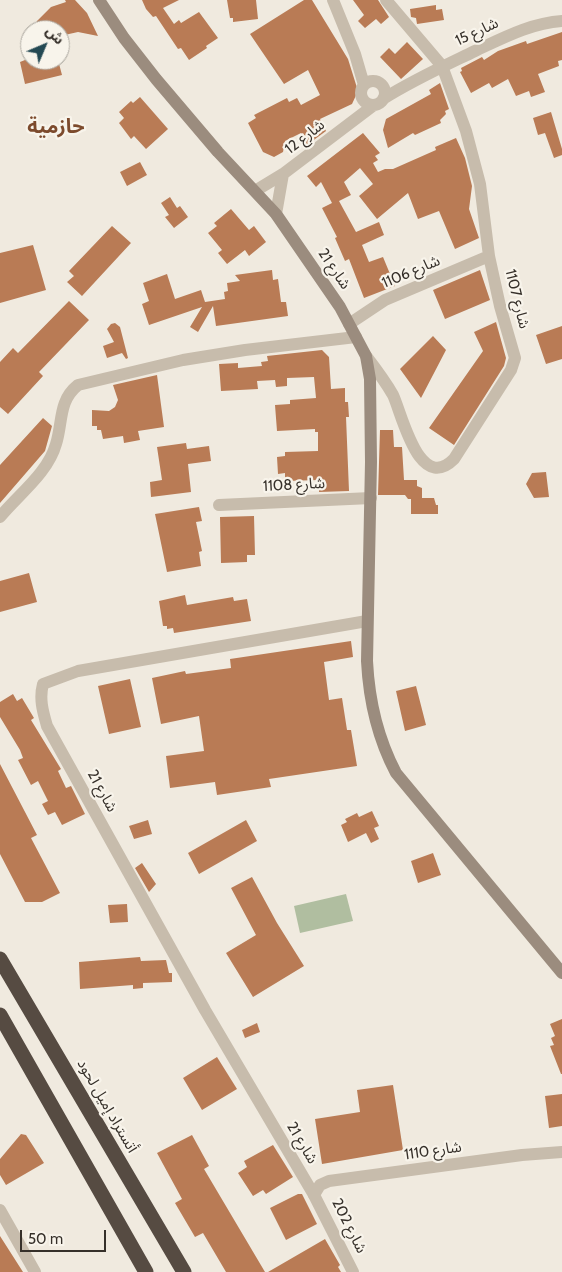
<!DOCTYPE html>
<meta charset="utf-8">
<style>
body{margin:0}
#map{position:relative;width:562px;height:1272px;overflow:hidden;background:#f0eadf;font-family:Cabin,"Noto Sans Arabic",sans-serif}
canvas{display:block}
.north{position:absolute;left:20px;top:20px;width:50px;height:50px;box-sizing:border-box;background:#f8f4eb;border:1px solid #aaa69e;border-radius:50%;rotate:45deg;font-size:14px;font-weight:700;line-height:20px;text-align:center;color:#36302a}
.north::after{content:'';display:block;margin:auto;width:18px;height:22px;background:#244953;clip-path:polygon(50% 0,100% 100%,50% 72%,0 100%)}
.scale{position:absolute;left:20px;top:1230px;width:86px;height:22px;box-sizing:border-box;border:2px solid #36302a;border-top:0;padding-left:6px;font-size:15px;line-height:18px;white-space:nowrap;color:#36302a;-webkit-text-stroke:4px #f8f4eb;paint-order:stroke}
</style>
<div id="map">
<canvas width="562" height="1272"></canvas>
<div class="north">ش</div>
<div class="scale">50 m</div>
</div>
<script>
const c = document.querySelector('canvas').getContext('2d');
c.lineJoin = 'round';
function paint(path, color) { c.fillStyle = color; c.fill(path, 'evenodd'); }
function strokePath(path, color, width, dash) { c.strokeStyle = color; c.lineWidth = width; c.lineCap = dash ? 'butt' : 'round'; c.setLineDash(dash || []); c.stroke(path); }
function drawText(font, color, halo, rows, align = 'center') {
  c.font = font + ' Cabin,"Noto Sans Arabic",sans-serif'; c.lineWidth = 4.5; c.setLineDash([]); c.textBaseline = 'middle'; c.strokeStyle = halo; c.fillStyle = color; for (const [text, x, y, turn = 0] of rows) {
    c.save(); c.translate(x, y); c.rotate((+turn || 0) * Math.PI / 180); c.textAlign = isNaN(turn) ? turn : align; if (halo) c.strokeText(text, 0, 0); c.fillText(text, 0, 0); c.restore();
  }
}
const green = new Path2D(`
 M346 894 353 921 300 933 294 906Z`);
const building = new Path2D(`
 M65 0H75L87 13 98 36 78 32 60 36V30H34L37 21 51 7 66 2Z
 M142 0H179L163 8 174 24 179 20 181 23 199 12 218 38 206 46 207 48 189 60 181 48 178 49 156 16 153 17 146 9Z
 M227 0H256L258 19 233 22V18H230Z
 M304 0H312L348 59 358 91 352 104 320 119 326 131 307 145 301 133 285 141 283 152 274 157 263 152 248 123 256 118 254 115 287 98 289 102 297 98 301 105 320 95 308 70 284 84 250 34Z
 M353 0H378L389 17 381 24 376 19 365 28 358 21 364 15Z
 M436 5V10L442 9 444 20 417 24 416 18 411 17 410 9Z
 M562 32V60L558 61 559 66 538 74 545 92 531 97 529 91 516 96 508 79 492 88 489 83 471 93 460 72 462 71 461 68 482 57 484 60 498 51 526 41 527 44Z
 M407 42 423 59 401 79 380 57 389 48 395 54Z
 M25 60H58L62 75 25 84 20 62Z
 M440 83 449 109 445 111 446 114 440 120 441 123 415 135 413 133 388 148 383 130 386 119 431 94 429 90Z
 M140 97 168 129 146 149 134 136 131 139 119 123 124 118 119 112 131 101 133 103Z
 M551 112 562 149V155L554 158 545 133 538 135 533 118Z
 M363 133 380 153 375 156 378 160 373 163 378 172 385 169H393L436 150 435 147 456 138 465 158 472 186 469 209 479 238 455 249 439 211 418 219 408 193 377 219 359 196 373 184 360 168 344 182 351 195 339 201 356 232 379 222 384 235 362 245 369 262 383 257 395 286 364 298 349 259 345 261 335 238 337 237 322 208 332 203 321 182 316 187 307 176Z
 M140 162 147 175 127 186 120 172Z
 M170 197 177 208 180 206 188 217 174 228 165 217 169 215 161 203Z
 M231 209 249 230 254 226 266 242 249 256 245 250 227 264 218 253 222 250 208 233 217 226 214 223Z
 M112 226 131 243 82 296 67 282 74 276 69 271Z
 M33 245 46 290 0 303V253Z
 M272 270 273 280 278 279 281 302H286L288 316 216 326 213 306 198 332 190 327 202 307 149 325 142 304 149 301 143 283 167 274 175 299 201 290 205 302 225 299 224 292 228 291 227 283 240 281 235 275Z
 M480 270 490 300 445 319 433 290Z
 M69 301 89 320 39 372 43 376 8 414 0 407V362L13 348 18 353Z
 M496 322 506 358 504 366 454 445 429 428 483 351 474 332Z
 M115 323 120 327 128 358 126 359 122 353 107 358 103 346 114 342 107 329 111 324Z
 M562 326V359L546 364 536 335Z
 M433 336 446 350 421 398 400 369Z
 M322 350 329 357 331 389 345 388V402H348L349 417H346L349 491 319 492V480L285 481V473L278 474 277 457 285 456V452L318 451V432H315V429L277 431 275 405 290 404V400L316 398 314 377 287 378V386L276 387 275 380 257 381 258 389 221 391 219 364 238 363V368L262 366 261 362 268 361 267 356Z
 M157 375 164 427 138 431 140 440 124 443 123 436 103 439 101 430H97V426H92V410L109 411 115 407 118 400 113 385Z
 M43 418 52 426 45 451 0 503V465Z
 M380 430H393L394 447H402L404 480H417V486L422 488V498H434L436 505H438V514H411V499H408L405 495H378Z
 M186 443 187 449 209 446 211 461 188 464 191 492 151 497 150 482 162 480 157 447Z
 M546 472 549 497 534 498 526 484 532 473Z
 M199 507 202 521 196 522 202 551 199 552 201 566 167 572 155 514Z
 M254 516 255 555H247V562L221 563 220 517Z
 M29 573 37 602 0 612V581Z
 M185 595 187 605 233 597 234 601 247 599 251 621 174 633 173 628 167 629V626H163L159 601Z
 M351 641 353 657 324 662 329 700 342 698 347 730H351L357 766 269 779 271 787 217 795 215 782 170 788 166 756 204 751 199 716 161 724 152 678 185 671 186 674 231 668 230 659Z
 M130 679 141 727 109 734 98 686Z
 M416 686 426 725 405 731 396 691Z
 M13 694 17 701 22 698 34 718 31 720 61 769 58 771 66 788 71 786 85 814 62 825 55 812 48 815 42 804 48 801 38 781 31 785 18 760 23 758 20 750 0 717V702Z
 M0 764 37 835 31 838 60 893 42 902H25L0 854Z
 M372 811 379 826 374 828 379 839 371 843 366 833 348 842 341 825 347 822 345 819 357 813 359 817Z
 M148 820 152 834 134 839 129 826Z
 M246 820 257 841 199 874 188 853Z
 M433 853 441 875 418 883 411 861Z
 M142 863 156 884 149 892 135 868Z
 M252 877 277 923 304 966 253 997 226 953 256 935 231 888Z
 M127 904 128 922 110 923 108 905Z
 M140 957 141 961 166 960 169 973H172V982L143 983V988L133 989V985L80 989 79 962Z
 M562 1019V1074H561L550 1046 554 1045 551 1038 555 1036 550 1024Z
 M257 1023 260 1032 245 1038 242 1030Z
 M217 1057 237 1089 202 1110 183 1078Z
 M393 1085 403 1150 322 1164 315 1119 360 1112 357 1090Z
 M562 1094V1126L549 1128 545 1096Z
 M21 1134 26 1135 44 1163 6 1185 0 1175V1159Z
 M192 1135 209 1166 204 1169 265 1272H226L203 1233 195 1237 175 1203 182 1199 157 1153Z
 M273 1145 293 1177 266 1194 263 1190 253 1196 238 1173 247 1167 244 1161Z
 M298 1194H302L317 1224 286 1240 270 1208Z
 M0 1236 23 1272H0Z
 M325 1239 340 1265 338 1267 341 1272H268Z`);
const minor = new Path2D(`
 M349 324 385 300 489 256
 M366 356C376 369 385 381 393 395 402 414 419 494 454 459L511 370 515 358 500 306 489 256 480 184 466 131 442 66 386 0
 M219 505 371 498
 M0 517C19 494 48 473 56 444 63 422 58 401 78 385L183 360 245 350 356 337
 M314 1195 205 1010 47 726C43 712 39 699 43 684L78 671 367 621
 M0 1210 35 1272`);
const tertiary = new Path2D(`
 M333 0 355 54 364 85
 M361 93a12 12 0 1 1 24 0a12 12 0 1 1-24 0Z
 M383 99C413 80 444 66 475 51 503 38 531 23 562 21
 M255 191 283 174 374 105
 M276 214 283 174
 M353 1272 314 1195 320 1185 329 1181 522 1155 562 1152`);
const secondary = new Path2D(`
 M99 0 124 38 156 79 218 152 276 214 340 307 366 356 370 379 371 462 367 661C369 701 377 737 396 773L562 973`);
const motorway = new Path2D(`
 M0 959 184 1272
 M0 1015 146 1272`);
const streetNames = [
 ["شارع 15",477,32,-25],
 ["شارع 12",305,137,-38],
 ["شارع 21",334,269,56],
 ["شارع 1106",411,272,-23],
 ["شارع 1107",517,299,76],
 ["شارع 1108",294,485,-3],
 ["شارع 21",102,791,61],
 ["أتستراد إميل لحود",107,1106,60],
 ["شارع 21",302,1143,59],
 ["شارع 1110",433,1151,-8],
 ["شارع 202",349,1226,63]
];
const districtNames = [
 ["حازمية",56,127]
];
paint(green, '#b0bea0');
paint(building, '#b97b55');
strokePath(minor, '#c7bcac', 12);
strokePath(tertiary, '#c7bcac', 12);
strokePath(secondary, '#9b8c7e', 12);
strokePath(motorway, '#564b42', 15);
drawText('15px', '#36302a', '#f8f4eb', streetNames);
drawText('bold 20px', '#7c4a2c', '#f8f4eb', districtNames);
</script>
